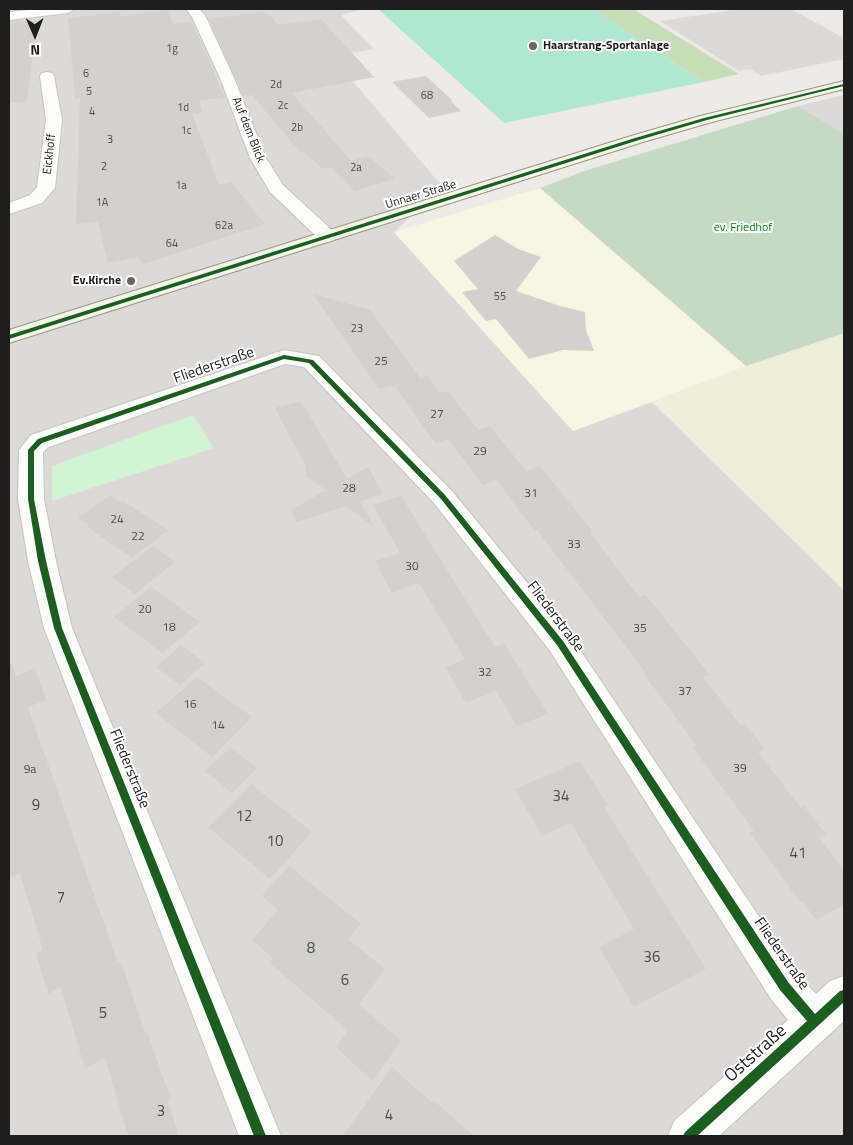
<!DOCTYPE html>
<meta charset="utf-8">
<style>
body{margin:0}
#map{position:relative;width:853px;height:1145px;overflow:hidden;background:#edebe7;font-family:"Titillium Web",sans-serif}
canvas{display:block}
.frame{position:absolute;inset:0;border:10px solid #1e1e1e;pointer-events:none}
.north{position:absolute;left:10px;top:10px;width:50px;height:50px;-webkit-text-stroke:4px #fff;paint-order:stroke;rotate:179deg;font-size:14px;font-weight:700;line-height:20px;text-align:center;color:#1e1e1e}
.north::after{content:'';display:block;margin:auto;width:18px;height:22px;background:#1e1e1e;clip-path:polygon(50% 0,100% 100%,50% 72%,0 100%)}
</style>
<div id="map">
<canvas width="853" height="1145"></canvas>
<div class="frame"></div>
<div class="north">N</div>
</div>
<script>
const c = document.querySelector('canvas').getContext('2d');
c.lineJoin = 'round';
function paint(path, color) { c.fillStyle = color; c.fill(path, 'evenodd'); }
function strokePath(path, color, width, dash) { c.strokeStyle = color; c.lineWidth = width; c.lineCap = dash ? 'butt' : 'round'; c.setLineDash(dash || []); c.stroke(path); }
function drawText(font, color, halo, rows, align = 'center') {
  c.font = font + ' "Titillium Web",sans-serif'; c.lineWidth = 4; c.setLineDash([]); c.textBaseline = 'middle'; c.strokeStyle = halo; c.fillStyle = color; for (const [text, x, y, turn = 0] of rows) {
    c.save(); c.translate(x, y); c.rotate((+turn || 0) * Math.PI / 180); c.textAlign = isNaN(turn) ? turn : align; if (halo) c.strokeText(text, 0, 0); c.fillText(text, 0, 0); c.restore();
  }
}
const residential = new Path2D(`
 M9 9H364L341 15 374 49 248 70 334 59 442 186 394 232 573 431 652 402 844 590V1136H9Z
 M844 95V134L798 106Z`);
const education = new Path2D(`
 M540 188 746 366 573 431 394 232Z`);
const religious = new Path2D(`
 M739 9H791L844 38V59L761 76 750 69 739 71 660 21Z`);
const farmland = new Path2D(`
 M844 333V590L652 402 746 366Z`);
const forest = new Path2D(`
 M592 9H633L739 74 704 82Z`);
const cemetery = new Path2D(`
 M798 106 844 134V333L746 366 540 188 584 171Z`);
const park = new Path2D(`
 M193 415 214 448 52 501V466Z`);
const pitch = new Path2D(`
 M378 9H592L704 82 504 123Z`);
const building = new Path2D(`
 M167 10 173 24 192 22 225 98 199 100 202 113 192 114 219 185 231 182 253 209H251L266 224 143 264 138 257 108 263 98 222 76 224 80 98 75 99 68 18 120 12 121 16Z
 M262 12 270 15 278 25 321 19 374 77 292 93 351 161 368 156 395 179 355 191 330 167 323 169 304 152 301 153 252 95 243 96 209 19Z
 M37 20 27 103 9 102V23Z
 M426 76 453 101H451L461 111 429 118 392 82Z
 M495 235 518 249 541 257 516 291 560 306 585 312 586 330 594 351 563 350 529 359 496 319 486 321 462 292 478 289 454 261Z
 M313 294 370 310 420 378 427 375 440 393 448 391 478 430 490 426 526 471 540 466 593 532 590 533 639 597 645 594 709 674 703 677 741 726 745 724 765 749 758 752 801 808 804 806 826 834 819 838 844 870V905L816 920 802 901 800 902 750 833 754 830 693 748 697 746 643 673 645 672 537 530H535L524 517 497 480 483 485 448 439 436 443 429 435 395 386 406 382 379 389Z
 M301 401 347 479 368 467 383 494 360 502 374 527 346 506 297 522 291 510 326 490 305 475 306 467 275 408Z
 M110 495 121 502 123 501 168 530 132 558 87 527 89 525 78 518Z
 M401 496 495 647 504 643 548 714 517 726 496 691 466 703 445 667 465 659 419 583 392 593 375 561 400 553 373 505Z
 M153 546 175 562 135 594 112 577Z
 M151 587 200 622 162 653 114 617Z
 M181 645 205 663 180 685 156 667Z
 M11 662 16 676 35 668 46 700 28 707 118 963 121 961 146 1035 148 1034 171 1100 168 1102 179 1136H128L105 1058 85 1069 61 987 48 994 36 954 43 950 20 873 9 878V663Z
 M197 677 252 717 212 757 156 713Z
 M231 747 257 768 232 793 205 771Z
 M580 761 608 806 604 807 706 969 634 1007 599 947 634 929 571 823 542 836 515 789Z
 M251 784 312 832 270 879 208 827Z
 M289 866 361 924 348 939 385 969 359 1004 401 1041 372 1081 336 1047 348 1031 270 963 273 958 252 940 278 910 262 896Z
 M392 1067 431 1102 433 1100 474 1136H343Z`);
const minor = new Path2D(`
 M37 9H75L68 13 9 20V12Z
 M186 9H199L205 15 234 78 266 158 283 185 334 232 336 236 334 240 327 242 320 240 270 192 250 158 220 78 192 17Z
 M47 72 52 73 54 76 62 120 55 188 42 203 9 214V203L30 195 37 187 46 120 40 76 42 73Z
 M284 350 319 356 452 491 570 635 797 973 816 994 830 981 844 976V1021L719 1136H668L674 1121 788 1020 771 999 550 651 434 503 304 367 285 364 49 447 43 452 44 499 56 561 72 628 281 1136H239L44 628 28 561 18 499 19 450 31 435Z`);
const secondary = new Path2D(`
 M844 81V89L712 122 643 142 9 343V330L631 136 700 116Z`);
const cycleway = new Path2D(`
 M844 84V86L707 120 639 140 9 339V335L635 138 704 118Z
 M284 355 313 360 445 495 563 641 788 982 815 1014 840 991 844 990V1002L697 1136H683L685 1132 807 1021 780 990 557 645 441 499 309 363 284 359 42 443 34 451V499L46 561 62 628 266 1136H254L54 628 38 561 28 499V450L38 439Z`);
const markers = [
 [533,46,5,"#666664"],
 [131,281,5,"#666664"]
];
const farNumbernames = [
 ["1g",172,49],
 ["6",86,74],
 ["2d",276,85],
 ["5",89,92],
 ["68",427,96],
 ["2c",283,106],
 ["1d",183,108],
 ["4",92,112],
 ["2b",297,128],
 ["1c",186,131],
 ["3",110,140],
 ["2",104,167],
 ["2a",356,168],
 ["1a",181,186],
 ["1A",102,203],
 ["62a",224,226],
 ["64",172,244],
 ["55",500,297],
 ["23",357,329]
];
const farPoinames = [
 ["Haarstrang-Sportanlage",543,46],
 ["Ev.Kirche",121,281,"right"]
];
const farStreetnames = [
 ["Auf dem Blick",248,130,68],
 ["Eickhoff",50,154,-84],
 ["Unnaer Straße",421,195,-17]
];
const farParknames = [
 ["ev. Friedhof",743,228]
];
const numberNames = [
 ["25",381,362],
 ["27",437,415],
 ["29",480,452],
 ["28",349,489],
 ["31",531,494],
 ["24",117,520],
 ["22",138,537],
 ["33",574,545],
 ["30",412,567],
 ["20",145,610],
 ["18",169,628],
 ["35",640,629],
 ["32",485,673],
 ["37",685,692],
 ["16",190,705],
 ["14",218,726],
 ["39",740,769],
 ["9a",30,770]
];
const streetNames = [
 ["Fliederstraße",214,366,-19],
 ["Fliederstraße",555,617,53],
 ["Fliederstraße",129,769,68],
 ["Fliederstraße",781,954,55]
];
const nearNumbernames = [
 ["34",561,797],
 ["9",36,806],
 ["12",244,817],
 ["10",275,842],
 ["41",798,854],
 ["7",61,898],
 ["8",311,949],
 ["36",652,958],
 ["6",345,981],
 ["5",103,1014],
 ["3",161,1112],
 ["4",389,1116]
];
const nearStreetnames = [
 ["Oststraße",756,1054,-42]
];
paint(residential, '#dcdad8');
paint(education, '#f7f6e2');
paint(religious, '#dbdad8');
paint(farmland, '#eeeed9');
paint(forest, '#c7ddba');
paint(cemetery, '#c5d9c5');
paint(park, '#d3f4d3');
paint(pitch, '#afe7cf');
paint(building, '#d3d1ce');
strokePath(minor, '#c5c4c3', 2);
strokePath(secondary, '#96977e', 2);
paint(minor, '#fcfcfb');
paint(secondary, '#f3f4ea');
paint(cycleway, '#1b5e20');
for (const [x, y, r, color] of markers) { const dot = new Path2D(); dot.arc(x, y, r, 0, 2 * Math.PI); c.fillStyle = color; c.fill(dot); strokePath(dot, '#fff', 2); }
drawText('11px', '#4b4b4a', null, farNumbernames);
drawText('bold 12px', '#1e1e1e', '#fff', farPoinames, 'left');
drawText('12px', '#1e1e1e', '#fff', farStreetnames);
drawText('12px', '#05840f', '#fff', farParknames);
drawText('12px', '#4b4b4a', null, numberNames);
drawText('15px', '#1e1e1e', '#fff', streetNames);
drawText('15px', '#4b4b4a', null, nearNumbernames);
drawText('18px', '#1e1e1e', '#fff', nearStreetnames);
</script>
